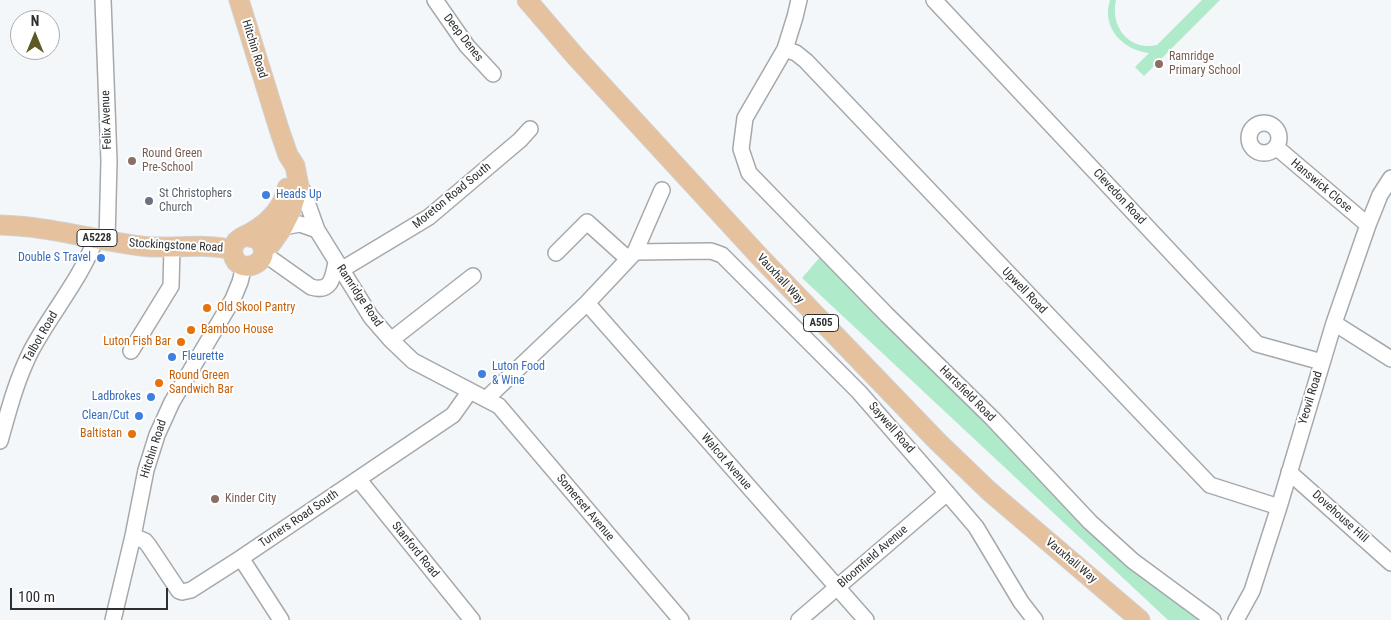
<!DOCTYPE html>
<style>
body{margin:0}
#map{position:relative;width:1391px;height:620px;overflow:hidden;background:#f4f7fa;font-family:"Roboto Condensed",sans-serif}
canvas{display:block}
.north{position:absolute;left:10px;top:10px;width:50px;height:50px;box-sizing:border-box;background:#fff;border:1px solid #abacac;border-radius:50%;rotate:0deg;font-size:14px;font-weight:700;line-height:20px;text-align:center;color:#2e2f30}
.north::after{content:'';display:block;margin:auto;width:18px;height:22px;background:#5d5825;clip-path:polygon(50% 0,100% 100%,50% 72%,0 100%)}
.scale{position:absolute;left:10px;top:588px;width:158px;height:22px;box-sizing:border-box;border:2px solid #2e2f30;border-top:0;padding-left:6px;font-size:15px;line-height:18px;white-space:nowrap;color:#2e2f30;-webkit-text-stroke:4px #fff;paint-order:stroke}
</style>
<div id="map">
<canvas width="1391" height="620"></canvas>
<div class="north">N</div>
<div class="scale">100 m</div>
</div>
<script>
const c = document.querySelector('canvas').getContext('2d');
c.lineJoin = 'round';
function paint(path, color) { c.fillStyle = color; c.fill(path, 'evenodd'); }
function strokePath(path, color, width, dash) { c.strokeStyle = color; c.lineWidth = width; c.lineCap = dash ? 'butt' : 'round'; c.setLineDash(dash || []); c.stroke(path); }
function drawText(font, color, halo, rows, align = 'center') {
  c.font = font + ' "Roboto Condensed",sans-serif'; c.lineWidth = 4; c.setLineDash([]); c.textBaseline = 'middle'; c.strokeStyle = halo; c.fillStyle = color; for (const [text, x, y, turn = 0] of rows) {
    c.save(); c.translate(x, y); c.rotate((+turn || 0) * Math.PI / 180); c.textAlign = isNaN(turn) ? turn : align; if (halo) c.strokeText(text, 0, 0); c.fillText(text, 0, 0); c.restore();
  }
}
const green = new Path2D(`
 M1110 0H1116C1110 26 1128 51 1157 45L1202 0H1220L1144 76 1135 67 1149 53C1123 50 1101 28 1110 0Z
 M821 256 1204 620H1168L802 278Z`);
const minor = new Path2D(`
 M103 0 109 161 107 240
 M435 0 467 46 493 74
 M799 0 795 17 785 49 745 118 741 149 749 173 887 315 993 419 1090 522 1133 561 1213 620
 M934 0 1257 344 1322 362
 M785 49 796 53 806 61 1210 485 1279 507
 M1249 138a15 15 0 1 1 30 0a15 15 0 1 1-30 0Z
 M1276 147 1368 225
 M299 186 303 191 317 230 371 317 391 340 413 361 499 406 681 620
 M283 227 300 224 317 230
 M635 252 662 190
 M263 253 311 287C331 293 333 278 336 262
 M556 253 587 222 628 259
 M341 270 429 217 520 140 530 129
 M587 303 866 620
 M1334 323 1391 359
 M391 340 473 276
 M131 351 171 286 172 248
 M486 399 587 303 635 252 711 251 722 255 859 392 947 493 976 527 1021 602 1035 620
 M0 441C9 409 16 381 31 351 51 313 81 279 96 238
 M1289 472 1391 563
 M359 480 472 620
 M133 536 145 541 149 546 179 591 182 592 191 590 241 558 453 415 470 391
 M241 558 281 620
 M113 620 133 536 146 470 157 435 172 402 233 299 240 282 244 266
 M799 620 947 493
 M1236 620 1252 591 1279 507 1334 323 1368 225 1380 195 1391 178`);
const major = new Path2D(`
 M239 0 280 132 288 155 295 166 299 186 290 213 283 227 271 244 263 249
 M527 0 576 57 759 256 937 441 989 491 1140 620
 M0 225C48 226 94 240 141 246 171 250 203 242 233 250
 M246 236 258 239C278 263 237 278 233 254 232 249 234 243 238 240 242 236 247 235 252 232 269 222 283 208 287 188`);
const markers = [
 [1159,64,5,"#8d6e63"],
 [132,161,5,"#8d6e63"],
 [266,195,5,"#3f7fe0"],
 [149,201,5,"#6b7280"],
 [101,258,5,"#3f7fe0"],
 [207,308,5,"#e8710a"],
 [191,330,5,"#e8710a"],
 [181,342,5,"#e8710a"],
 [172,357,5,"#3f7fe0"],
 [482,374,5,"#3f7fe0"],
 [159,383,5,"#e8710a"],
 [151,397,5,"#3f7fe0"],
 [139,416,5,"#3f7fe0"],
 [132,434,5,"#e8710a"],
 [215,499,5,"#8d6e63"]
];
const shields = [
 [97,238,40],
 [821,323,35]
];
const shieldNames = [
 ["A5228",97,238],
 ["A505",821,323]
];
const streetNames = [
 ["Deep Denes",463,38,52],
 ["Hitchin Road",254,49,73],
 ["Felix Avenue",107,120,-92],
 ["Hanswick Close",1321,186,40],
 ["Moreton Road South",452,196,-39],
 ["Clevedon Road",1119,197,47],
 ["Stockingstone Road",176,246,3],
 ["Vauxhall Way",780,279,47],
 ["Upwell Road",1024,291,46],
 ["Ramridge Road",359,296,56],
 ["Talbot Road",41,337,-60],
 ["Hartsfield Road",967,394,45],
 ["Yeovil Road",1311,398,-73],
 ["Saywell Road",891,428,49],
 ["Hitchin Road",154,449,-72],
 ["Walcot Avenue",726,462,49],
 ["Somerset Avenue",585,508,50],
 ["Dovehouse Hill",1340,517,42],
 ["Turners Road South",299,519,-34],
 ["Stanford Road",415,550,51],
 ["Bloomfield Avenue",873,557,-41],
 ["Vauxhall Way",1071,561,40]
];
const educationNames = [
 ["Ramridge",1169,57],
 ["Primary School",1169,71],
 ["Round Green",142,154],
 ["Pre-School",142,168],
 ["Kinder City",225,499]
];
const worshipNames = [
 ["St Christophers",159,194],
 ["Church",159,208]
];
const shopNames = [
 ["Heads Up",276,195],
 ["Double S Travel",91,258,"right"],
 ["Fleurette",182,357],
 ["Luton Food",492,367],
 ["& Wine",492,381],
 ["Ladbrokes",141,397,"right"],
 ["Clean/Cut",129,416,"right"]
];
const foodNames = [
 ["Old Skool Pantry",217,308],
 ["Bamboo House",201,330],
 ["Luton Fish Bar",171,342,"right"],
 ["Round Green",169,376],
 ["Sandwich Bar",169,390],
 ["Baltistan",122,434,"right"]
];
paint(green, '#afeaca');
strokePath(minor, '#a6a9ab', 18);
strokePath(major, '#d1d1d1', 21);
strokePath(minor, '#fff', 15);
strokePath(major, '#e6c19d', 19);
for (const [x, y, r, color] of markers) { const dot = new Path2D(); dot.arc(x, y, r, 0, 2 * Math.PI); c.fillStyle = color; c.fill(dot); strokePath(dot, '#fff', 2); }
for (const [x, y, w] of shields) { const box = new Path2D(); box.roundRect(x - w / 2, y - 8.5, w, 17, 4); c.fillStyle = '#fff'; c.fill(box); strokePath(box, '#2e2f30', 1); }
drawText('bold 11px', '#2e2f30', null, shieldNames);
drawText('12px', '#2e2f30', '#fff', streetNames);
drawText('12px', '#785e54', '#fff', educationNames, 'left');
drawText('12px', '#5b616d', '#fff', worshipNames, 'left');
drawText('12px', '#366cbe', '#fff', shopNames, 'left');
drawText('12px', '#c56008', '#fff', foodNames, 'left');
</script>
